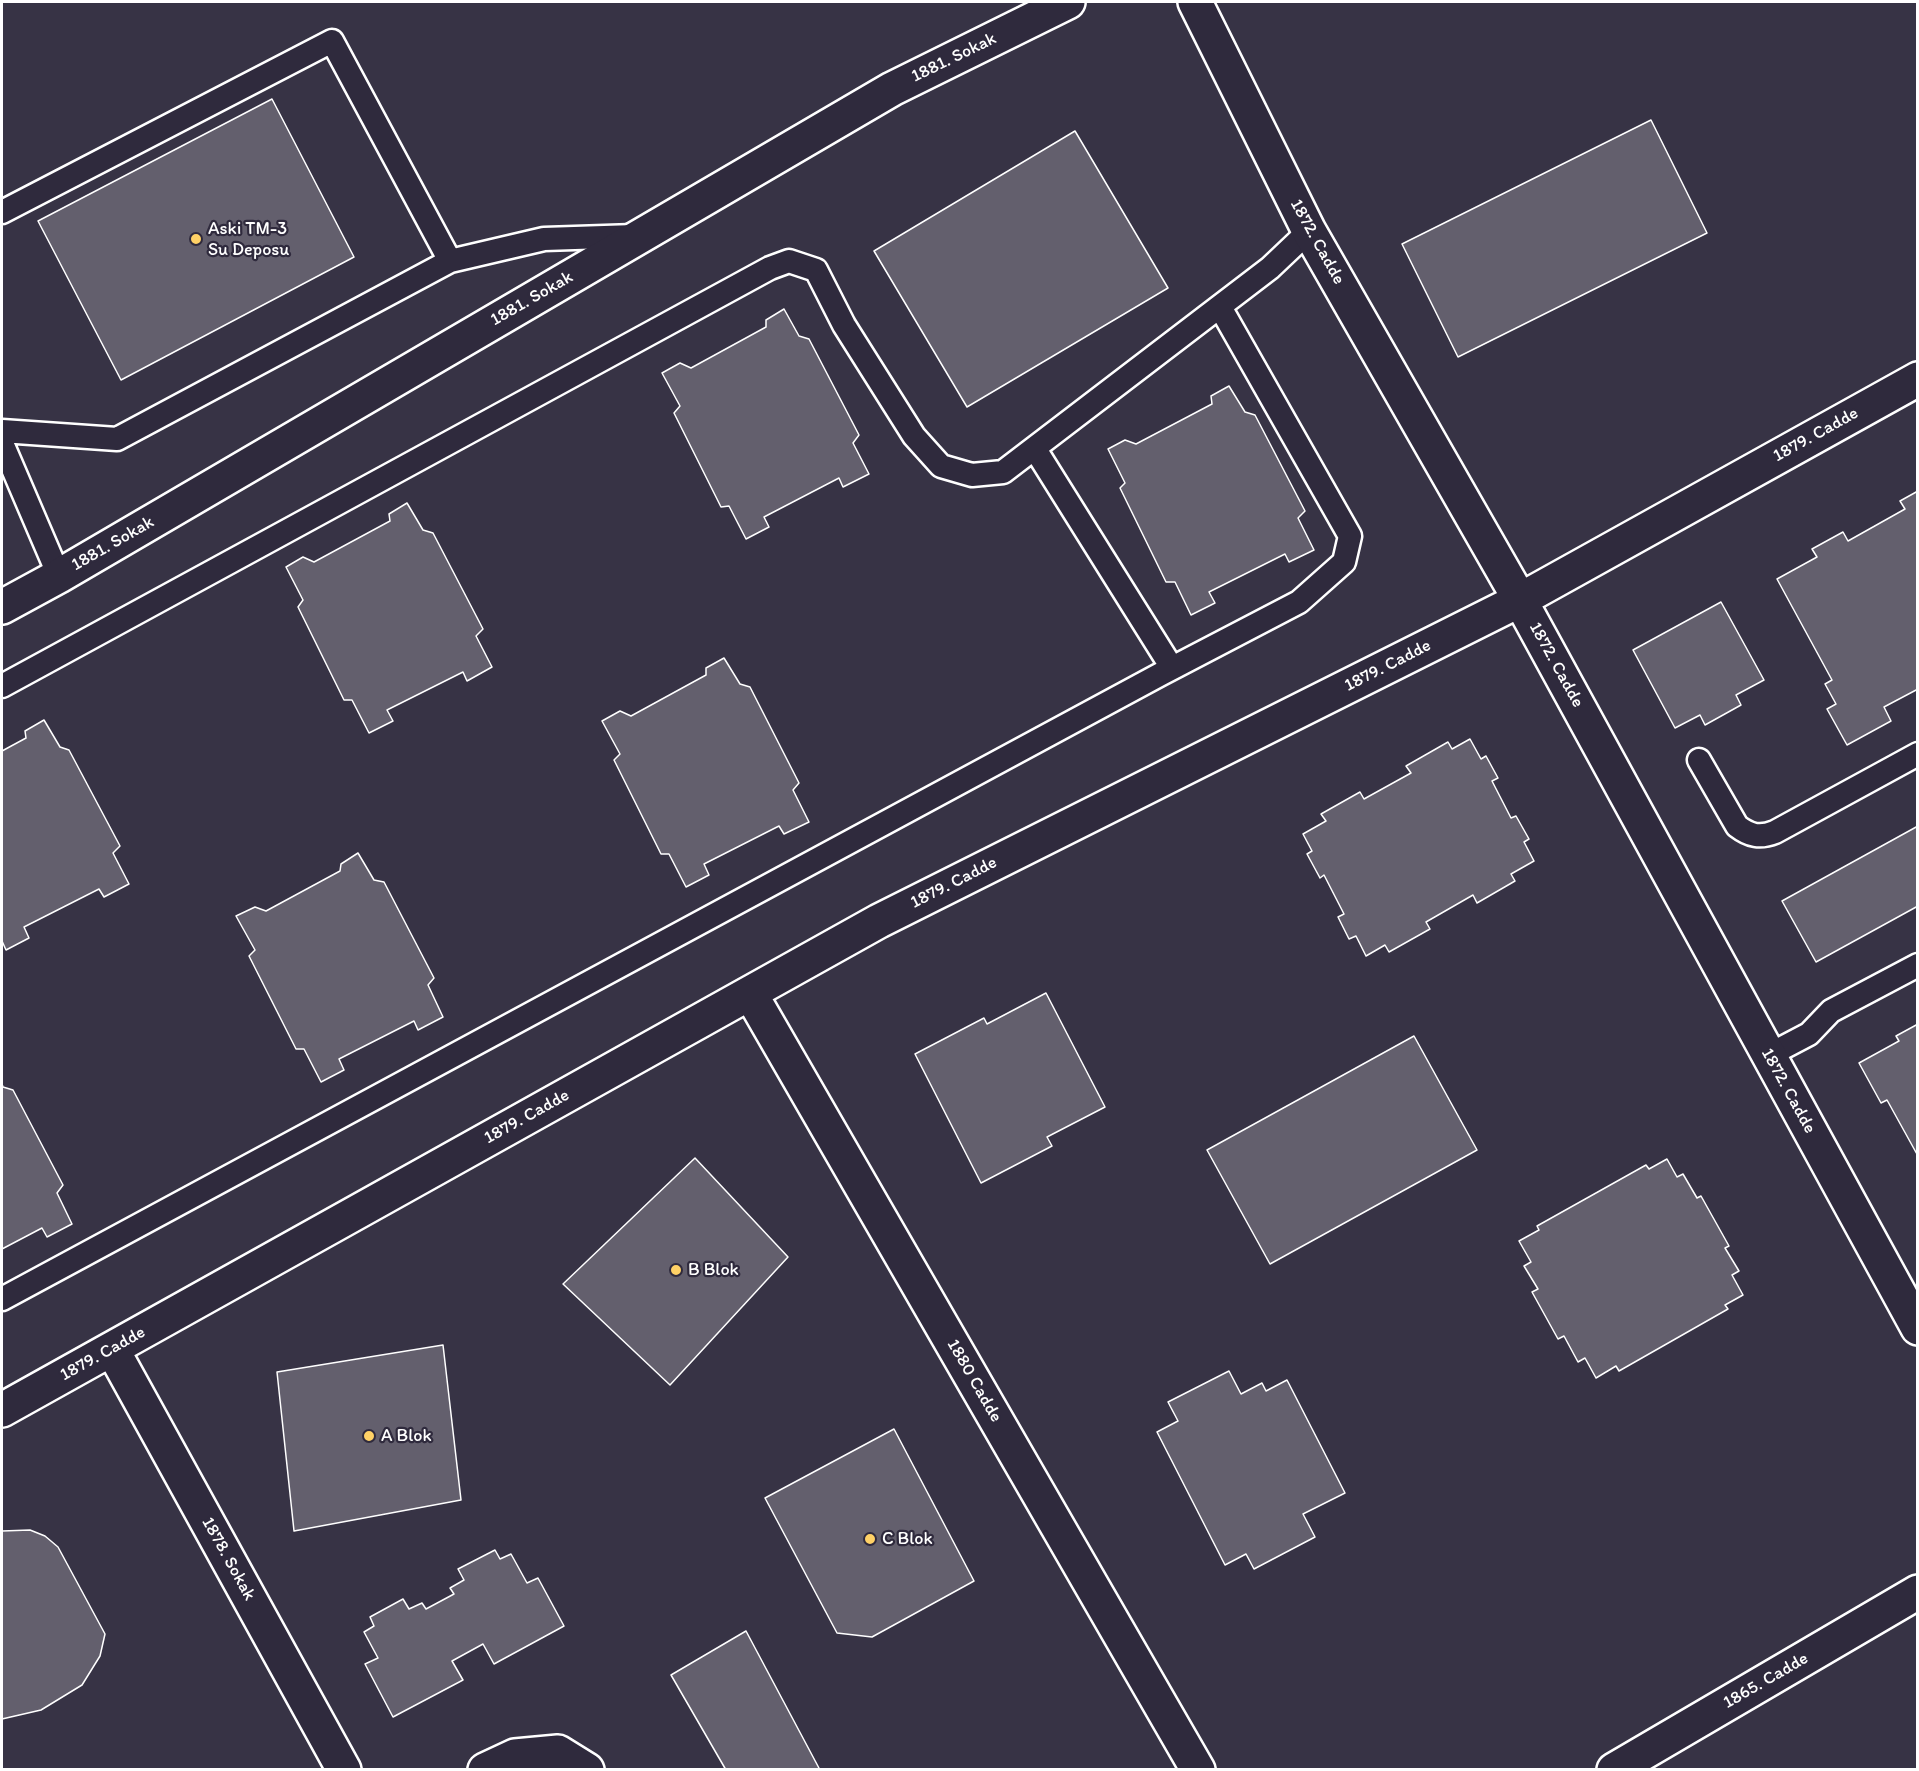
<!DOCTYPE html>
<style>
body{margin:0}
#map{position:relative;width:1919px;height:1771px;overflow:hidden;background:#373345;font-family:Itim,sans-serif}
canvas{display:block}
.frame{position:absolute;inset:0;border:3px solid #fff;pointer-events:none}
</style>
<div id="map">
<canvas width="1919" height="1771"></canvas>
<div class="frame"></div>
</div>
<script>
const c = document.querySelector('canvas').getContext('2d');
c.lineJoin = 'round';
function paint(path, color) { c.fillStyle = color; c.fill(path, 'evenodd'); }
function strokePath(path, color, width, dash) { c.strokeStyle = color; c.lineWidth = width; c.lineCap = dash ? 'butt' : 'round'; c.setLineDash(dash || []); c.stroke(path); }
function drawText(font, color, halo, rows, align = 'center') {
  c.font = font + ' Itim,sans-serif'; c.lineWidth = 4.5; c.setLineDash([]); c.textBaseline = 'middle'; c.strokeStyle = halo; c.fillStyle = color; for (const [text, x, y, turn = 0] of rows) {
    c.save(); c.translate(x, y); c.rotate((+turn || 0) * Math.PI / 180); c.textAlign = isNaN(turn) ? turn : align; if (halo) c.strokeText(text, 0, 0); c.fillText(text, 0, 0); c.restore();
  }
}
const building = new Path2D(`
 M272 99 354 257 121 380 38 221Z
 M1651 120 1707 233 1458 357 1402 244Z
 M1075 131 1168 288 967 407 874 251Z
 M784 309 799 336 809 339 859 435 853 443 869 474 843 487 839 478 764 517 769 527 746 539 729 506 721 507 674 413 680 406 662 373 680 363 691 368 766 327V320Z
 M1229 386 1245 412 1255 415 1305 511 1298 518 1314 550 1289 562 1285 554 1209 592 1215 603 1191 615 1175 582H1166L1120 488 1125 483 1108 449 1125 440 1136 444 1212 404 1211 396Z
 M1918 491V689L1884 707 1891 721 1847 745 1827 709 1836 704 1825 684 1832 680 1777 579 1817 557 1812 549 1843 532 1848 541 1905 509 1900 501Z
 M407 503 423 530 433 533 483 629 476 636 492 667 467 681 463 672 387 710 393 721 369 733 352 700H344L298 607 303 600 286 567 303 557 314 562 390 521 389 514Z
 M1721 602 1764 680 1736 695 1741 705 1705 725 1700 715 1675 728 1633 650Z
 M724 658 740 684 750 687 799 783 793 790 809 822 784 834 779 826 704 864 709 875 686 887 669 854H661L614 760 620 754 602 721 620 711 631 716 706 675V668Z
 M44 720 60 747 69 750 120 846 113 853 129 884 104 897 99 889 24 927 29 938 6 950 2 941V751L26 738 25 731Z
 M1470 739 1481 759 1486 756 1498 778 1492 781 1511 818 1516 816 1529 839 1524 842 1534 861 1511 874 1515 881 1477 903 1473 895 1426 922 1430 929 1389 952 1385 945 1366 956 1356 936 1349 939 1338 917 1344 914 1324 875 1320 878 1307 854 1312 851 1303 834 1326 821 1321 814 1360 792 1364 799 1411 773 1406 766 1448 742 1452 749Z
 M1918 826V906L1816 962 1782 901Z
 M358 853 374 880 384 882 434 978 428 985 443 1017 418 1030 414 1021 339 1059 344 1070 321 1082 304 1049H296L249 956 255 950 236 916 255 907 266 911 340 871 341 864Z
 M1046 993 1105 1107 1047 1137 1052 1146 981 1183 915 1054 984 1018 987 1024Z
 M1918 1024V1156L1887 1100 1881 1103 1859 1063 1899 1041 1896 1036Z
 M1414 1036 1477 1150 1270 1264 1207 1150Z
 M2 1084 3 1087 13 1090 63 1185 57 1193 72 1224 47 1237 42 1228 2 1249Z
 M695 1158 788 1257 670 1385 563 1284Z
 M1667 1159 1677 1177 1683 1174 1697 1198 1701 1196 1729 1246 1725 1248 1739 1271 1732 1275 1743 1295 1725 1305 1728 1309 1619 1371 1616 1366 1596 1378 1585 1358 1578 1362 1564 1336 1558 1339 1532 1292 1538 1289 1524 1266 1531 1262 1519 1241 1539 1230 1537 1226 1646 1165 1649 1169Z
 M443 1345 461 1500 294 1531 277 1372Z
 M1229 1371 1241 1394 1262 1383 1266 1391 1287 1380 1345 1493 1303 1514 1315 1537 1254 1569 1246 1554 1225 1565 1157 1432 1178 1421 1168 1402Z
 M894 1429 974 1581 872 1637 837 1633 765 1498Z
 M30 1530 45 1536 58 1547 105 1634 100 1656 82 1685 41 1710 2 1719V1531Z
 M495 1550 500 1559 511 1554 527 1583 538 1578 564 1626 494 1664 483 1644 452 1661 463 1680 393 1717 365 1664 378 1658 364 1632 374 1626 370 1617 403 1599 409 1609 422 1603 426 1609 454 1594 450 1588 464 1580 458 1569Z
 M746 1631 820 1770H726L671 1675Z`);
const service = new Path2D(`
 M2 212 332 41 450 261 117 439 2 431
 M450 261 544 239 635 236
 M2 443 59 576
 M1035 449 1172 668
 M2 686 770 268 789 261 816 270 844 325 914 436 941 466 972 475 1003 472 1270 268 1309 231
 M1699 760 1737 826C1750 836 1760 838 1775 832L1918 754
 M1769 1055 1809 1034 1831 1011 1918 965
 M2 1299 1161 674 1299 602 1344 562 1350 536 1220 307`);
const minor = new Path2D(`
 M1195 2 1309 231 1520 600 1918 1328
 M2 607 59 576 892 89 1068 2
 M750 993 1198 1770
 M112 1349 344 1770
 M2 1410 879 921 1520 600 1918 379
 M485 1770 515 1756 558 1752 587 1770
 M1614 1770 1918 1592`);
const markers = [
 [196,239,6,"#ffd166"],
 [676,1270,6,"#ffd166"],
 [369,1436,6,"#ffd166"],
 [870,1539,6,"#ffd166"]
];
const streetNames = [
 ["1881. Sokak",954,58,-26],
 ["1872. Cadde",1317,242,61],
 ["1881. Sokak",532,299,-30],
 ["1879. Cadde",1816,435,-29],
 ["1881. Sokak",113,544,-30],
 ["1872. Cadde",1556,665,61],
 ["1879. Cadde",1388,666,-27],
 ["1879. Cadde",954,883,-27],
 ["1872. Cadde",1788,1091,61],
 ["1879. Cadde",527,1117,-29],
 ["1879. Cadde",103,1354,-29],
 ["1880 Cadde",974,1381,60],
 ["1878. Sokak",228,1559,61],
 ["1865. Cadde",1766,1681,-30]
];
const poiNames = [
 ["Aski TM-3",208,229],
 ["Su Deposu",208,250],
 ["B Blok",688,1270],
 ["A Blok",381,1436],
 ["C Blok",882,1539]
];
paint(building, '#635f6d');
strokePath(building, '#fff', 1.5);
strokePath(service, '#fff', 27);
strokePath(minor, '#fff', 38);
strokePath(service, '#2f2a3d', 22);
strokePath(minor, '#2f2a3d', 33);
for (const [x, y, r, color] of markers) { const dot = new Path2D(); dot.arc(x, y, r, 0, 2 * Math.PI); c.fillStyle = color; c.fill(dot); strokePath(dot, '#2f2a3d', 2); }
drawText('18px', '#fff', '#2f2a3d', streetNames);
drawText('18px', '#fff', '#2f2a3d', poiNames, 'left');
</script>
